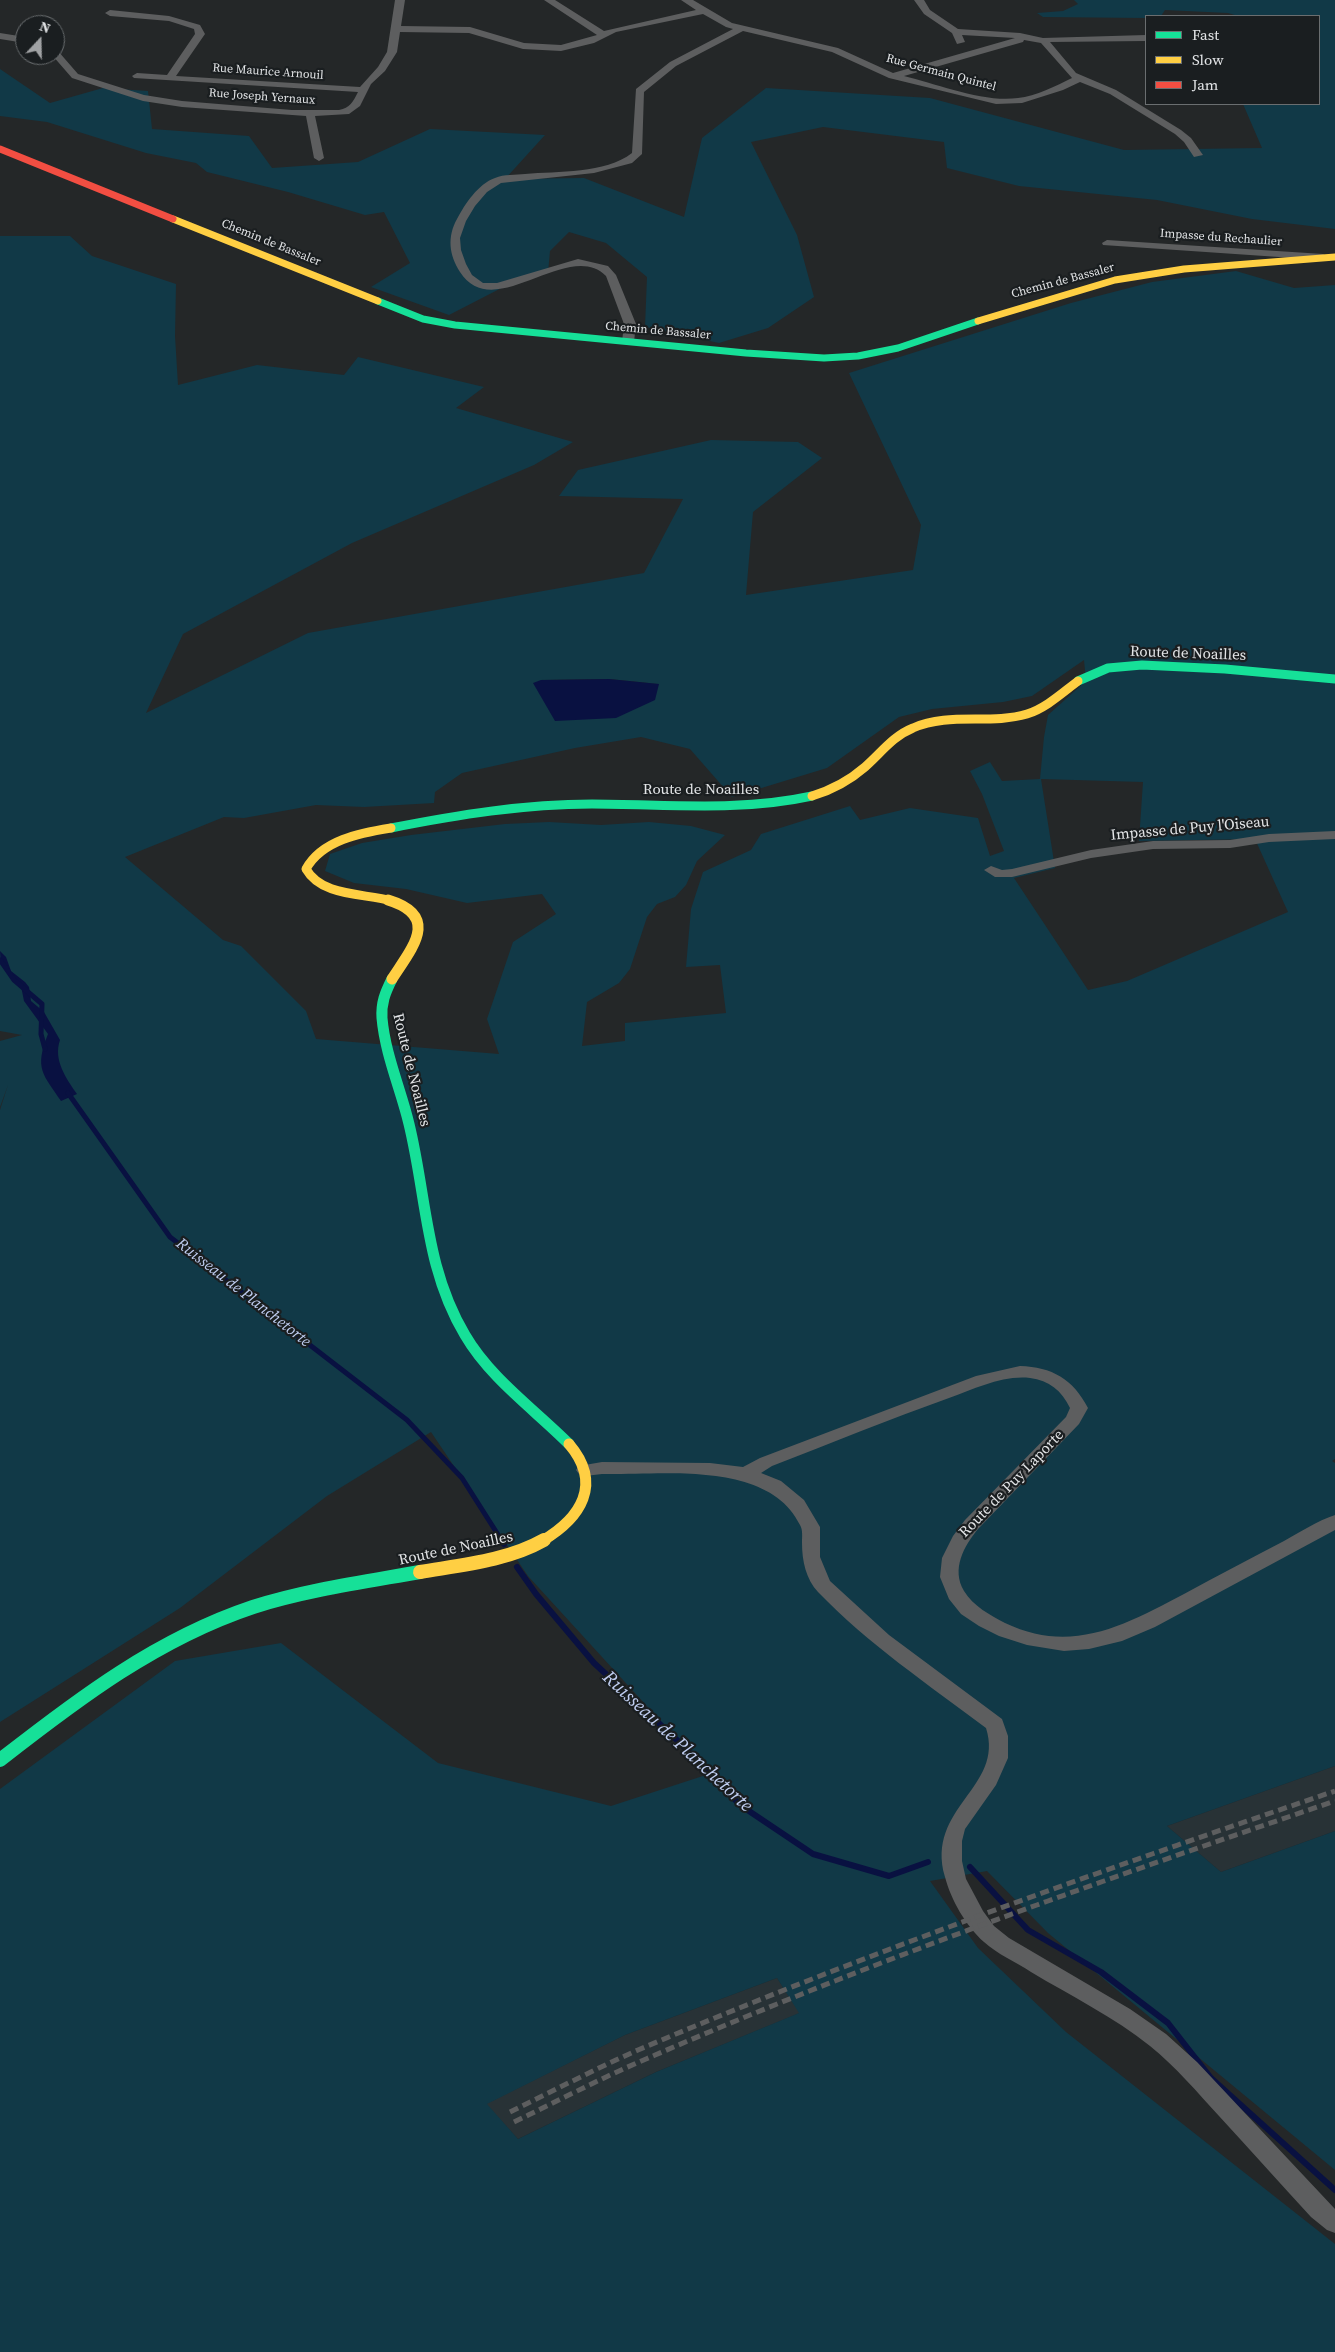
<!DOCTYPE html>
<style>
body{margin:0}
#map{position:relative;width:1335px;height:2352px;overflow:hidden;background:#242728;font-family:"Source Serif 4",serif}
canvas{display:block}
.legend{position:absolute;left:1145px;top:15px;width:175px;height:90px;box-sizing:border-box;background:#1a1e20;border:1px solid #6a6e70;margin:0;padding:6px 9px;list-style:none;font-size:15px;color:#e3e5e7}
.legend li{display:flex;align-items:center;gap:10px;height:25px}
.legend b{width:25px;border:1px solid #6a6e70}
.north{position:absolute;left:15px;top:15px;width:50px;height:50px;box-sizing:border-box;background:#1a1e20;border:1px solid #6a6e70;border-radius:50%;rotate:21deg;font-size:14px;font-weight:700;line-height:20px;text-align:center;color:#e3e5e7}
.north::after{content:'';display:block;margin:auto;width:18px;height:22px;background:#a0a2a4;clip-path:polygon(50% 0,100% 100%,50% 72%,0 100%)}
</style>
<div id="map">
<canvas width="1335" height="2352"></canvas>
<ul class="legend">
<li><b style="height:6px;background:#16e098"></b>Fast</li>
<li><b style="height:6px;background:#ffcf43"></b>Slow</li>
<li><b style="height:6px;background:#f24e42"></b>Jam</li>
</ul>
<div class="north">N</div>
</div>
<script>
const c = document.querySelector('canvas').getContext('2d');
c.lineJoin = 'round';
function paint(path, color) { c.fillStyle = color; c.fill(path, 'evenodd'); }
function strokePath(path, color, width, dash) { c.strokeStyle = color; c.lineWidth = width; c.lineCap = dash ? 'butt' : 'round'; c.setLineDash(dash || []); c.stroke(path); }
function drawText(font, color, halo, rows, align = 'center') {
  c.font = font + ' "Source Serif 4",serif'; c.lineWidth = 4.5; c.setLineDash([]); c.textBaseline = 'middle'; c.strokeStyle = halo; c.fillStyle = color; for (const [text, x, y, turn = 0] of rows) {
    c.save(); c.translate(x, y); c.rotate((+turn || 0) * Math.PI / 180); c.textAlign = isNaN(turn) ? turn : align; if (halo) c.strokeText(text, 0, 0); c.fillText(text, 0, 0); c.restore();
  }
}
const built = new Path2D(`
 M1335 1766V1831L1221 1872 1167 1826Z
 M777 1978 800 2013 656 2072 518 2139 486 2104 625 2035Z`);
const green = new Path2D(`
 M1074 0H1335V229L1252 219 1157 200 1019 186 947 168 944 142 823 127 751 142 797 235 814 297 768 328 719 343 645 327 647 277 606 243 569 232 550 251 548 273 517 280 449 315 371 287 410 263 384 212 365 215 288 192 207 172 196 163 146 153 47 122 0 116V69L50 103 103 88 148 91 152 129 249 136 272 168 358 162 430 129 545 135 505 179 584 178 684 217 702 138 766 88 930 98 1124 150 1262 148 1243 104H1319V16H1238L1228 13 1165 10 1161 16H1146V18L1043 17 1037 13 1063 11 1078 4Z
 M0 236H70L92 256 176 284 175 336 178 385 257 365 344 375 358 357 484 387 456 408 573 442 534 465 352 543 183 634 146 713 308 633 644 573 683 499 559 496 578 470 711 440 798 442 822 458 753 512 746 595 913 570 921 525 849 373 1071 303 1152 282 1236 271 1294 288 1335 285V1459L1332 1461 1335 1463V1766L1167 1826 1221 1872 1335 1831V2170L1048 1933 987 1871 930 1881 978 1948 1066 2032 1335 2244V2352H0V1789L175 1661 281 1643 438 1763 611 1806 709 1774 528 1576 431 1432 327 1496 180 1608 0 1722V1110L8 1085 0 1107V1041L22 1035 0 1031ZM1084 660 1086 681 1048 715 1044 737 1040 779 1002 781 990 762 970 771 982 794 1004 851 990 856 978 818 910 808 860 820 850 806 761 834 751 850 703 872 691 909 686 967 720 965 726 1013 625 1023V1041L582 1046 587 1002 619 983 630 969 647 917 657 904 675 897 686 885 697 861 725 835 691 826 649 822 601 825 549 822 505 824 411 835 362 843 330 854 325 871 354 883 406 889 467 903 542 894 556 914 513 942 487 1019 499 1054 316 1039 306 1011 241 946 223 940 125 857 224 817 244 818 316 805 364 807 434 803 435 792 462 773 575 748 641 737 690 749 732 797 827 768 899 717 932 709 1003 702 1032 696ZM609 679 658 684 541 680ZM1041 779 1143 782 1139 841 1255 839 1288 912 1127 981 1088 990 1014 878 1055 868ZM777 1978 799 2013 656 2072 518 2139 487 2104 625 2035Z`);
const water = new Path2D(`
 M609 679 659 684 655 700 616 718 555 721 533 683 541 680Z
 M0 951 6 957 11 971 25 982 29 987 31 1001 44 1012 60 1040C53 1060 66 1078 77 1094L61 1101C43 1074 34 1069 48 1034L24 1001 21 986C9 976 0 967 0 951Z`);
const streamFar1 = new Path2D(`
 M0 960 14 980 42 1004 41 1034 45 1049
 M68 1093 170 1237 407 1420 462 1478 502 1541`);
const stream = new Path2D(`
 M501 1540 504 1544
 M517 1567 536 1594 594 1663 679 1742 740 1805 813 1854 889 1876 928 1862
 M970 1867 1028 1930 1101 1972 1168 2023 1211 2078 1335 2190`);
const street = new Path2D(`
 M395 0H405L401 26 470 27 524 43 561 45 597 35 544 0H555L604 31 696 10 681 0H693L732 23 838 48 893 73 1015 38 962 35 965 42 957 44 952 33 924 14 914 0H924L930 10 958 29 1020 33 1043 38 1146 35V41L1050 42 1076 73 1116 90 1181 130 1191 138 1203 155 1194 157 1184 142 1175 134 1110 94 1080 82 1063 90 1022 103 996 104 889 78 832 52 743 31 676 66 644 92 642 154 632 163 594 173 501 183 487 192 475 206 466 221 460 238 461 250 466 264 472 275 483 283H497L578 259 608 266 616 275 636 324 634 342 628 345 622 342 624 324 606 276C568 238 494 325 460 272 449 255 447 237 457 219 465 204 478 184 495 178 504 174 516 175 525 174 558 171 605 174 632 153L636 89 670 62 733 29 726 27 703 14 616 32 594 43 561 51 523 49 469 33 400 32 397 52 385 71 371 84 360 106 349 114 315 116 324 158 319 161 314 158 306 116 182 107 143 101 72 78 52 55H55V50L58 51 78 74 144 95 182 101 292 110H339C350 108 353 102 358 92L134 78 132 76 137 73 167 75 195 34 194 29 169 21 110 16 105 13 110 10 169 16 200 25 205 34 176 76 360 87 378 67 387 52ZM1024 40 1041 43 1072 78C1056 86 1036 96 1018 98 984 103 937 84 904 76L1023 42Z
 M0 33 25 37V43L0 39Z
 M1107 240 1323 254 1328 257 1323 260 1103 245 1102 243Z
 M1335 831V839L1269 842 1230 848 1153 849 1091 858 1012 877H995L984 870 991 866 1002 870 1012 869 1091 850 1153 841 1230 840 1269 834Z
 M1020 1366C1052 1367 1073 1379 1088 1408L1079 1424 978 1529C964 1546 951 1569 964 1591 973 1606 990 1615 1005 1623 1072 1655 1125 1625 1184 1594 1217 1576 1251 1558 1284 1541 1300 1532 1317 1521 1335 1515V1530L1155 1627 1122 1641 1089 1649 1064 1651 1027 1645 999 1636 979 1626 961 1614 949 1599 940 1577 942 1558 953 1536 965 1520 1066 1417 1070 1408C1062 1391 1049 1380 1030 1378 1002 1375 975 1389 949 1398 890 1419 831 1443 772 1466L761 1473 781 1481 804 1500 820 1527V1557L830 1581 889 1635 1002 1719 1008 1736V1758L996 1785 965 1829 962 1841V1861L966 1879 983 1911 994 1926 1009 1938 1130 2009 1166 2034 1197 2062 1335 2209V2233L1327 2230 1311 2217C1280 2183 1250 2150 1219 2116 1197 2092 1176 2067 1150 2046 1114 2017 1071 1996 1031 1972 1016 1962 997 1954 984 1942 966 1926 951 1900 945 1877 925 1807 1005 1788 986 1728 929 1685 868 1644 818 1592 806 1579 802 1561 802 1543 802 1537 803 1530 800 1525 769 1460 662 1475 602 1474L585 1476 579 1474 576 1470 579 1466 602 1462 710 1463 743 1467 760 1458 976 1376Z`);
const fastFar3 = new Path2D(`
 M378 301 423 319 455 325 746 353 824 358 858 356 898 348 978 321`);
const fastFar2 = new Path2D(`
 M1078 681 1108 668 1142 665 1225 669 1335 679
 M391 828C457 815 524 804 592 804 666 804 739 812 812 796`);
const fastFar1 = new Path2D(`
 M392 979C385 993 381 1003 382 1018 385 1054 401 1090 409 1124 427 1198 425 1268 465 1335 490 1378 534 1409 569 1444`);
const fast = new Path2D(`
 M0 1760C78 1699 157 1639 253 1607 307 1590 364 1582 420 1572`);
const slowFar3 = new Path2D(`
 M173 219 378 301
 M978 321 1115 280 1184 269 1335 257`);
const slowFar2 = new Path2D(`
 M812 796C832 790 850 780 865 767 881 753 893 736 913 728 949 712 990 725 1027 714 1046 708 1062 693 1078 681
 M391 828C360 833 322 840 306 869 322 897 364 893 392 901`);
const slowFar1 = new Path2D(`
 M388 900C441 916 412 948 392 979
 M542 1541C581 1518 603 1484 569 1444`);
const slow = new Path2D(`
 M420 1572C461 1565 507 1561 544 1540`);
const jam = new Path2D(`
 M0 149 173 219`);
const rail = new Path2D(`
 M510 2112C553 2091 595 2069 638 2050 866 1953 1100 1871 1335 1791
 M514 2122C558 2101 601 2078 646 2059 871 1961 1103 1880 1335 1801`);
const farStreetnames = [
 ["Rue Maurice Arnouil",268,72,4],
 ["Rue Germain Quintel",941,73,15],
 ["Rue Joseph Yernaux",262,97,4],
 ["Impasse du Rechaulier",1221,238,4],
 ["Chemin de Bassaler",271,243,22],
 ["Chemin de Bassaler",1063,281,-15],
 ["Chemin de Bassaler",658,331,5]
];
const streetNames = [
 ["Route de Noailles",1188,654,2],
 ["Route de Noailles",701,790],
 ["Impasse de Puy l'Oiseau",1190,829,-5],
 ["Route de Noailles",411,1070,76],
 ["Route de Puy Laporte",1012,1484,-46],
 ["Route de Noailles",456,1549,-12]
];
const waterNames = [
 ["Ruisseau de Planchetorte",243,1293,38]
];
const nearWaternames = [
 ["Ruisseau de Planchetorte",677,1742,43]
];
paint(built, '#283236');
paint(green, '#113947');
paint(water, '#091141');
strokePath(streamFar1, '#091141', 5);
strokePath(stream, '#091141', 6);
paint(street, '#5d5e5f');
strokePath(fastFar3, '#16e098', 7);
strokePath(fastFar2, '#16e098', 9);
strokePath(fastFar1, '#16e098', 11);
strokePath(fast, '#16e098', 14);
strokePath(slowFar3, '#ffcf43', 7);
strokePath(slowFar2, '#ffcf43', 9);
strokePath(slowFar1, '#ffcf43', 11);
strokePath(slow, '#ffcf43', 14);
strokePath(jam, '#f24e42', 7);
strokePath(rail, '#5d5e5f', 5, [9, 5]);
drawText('12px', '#e3e5e7', '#1a1e20', farStreetnames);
drawText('15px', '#e3e5e7', '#1a1e20', streetNames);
drawText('italic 16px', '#bfcdf0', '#1a1e20', waterNames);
drawText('italic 19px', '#bfcdf0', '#1a1e20', nearWaternames);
</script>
